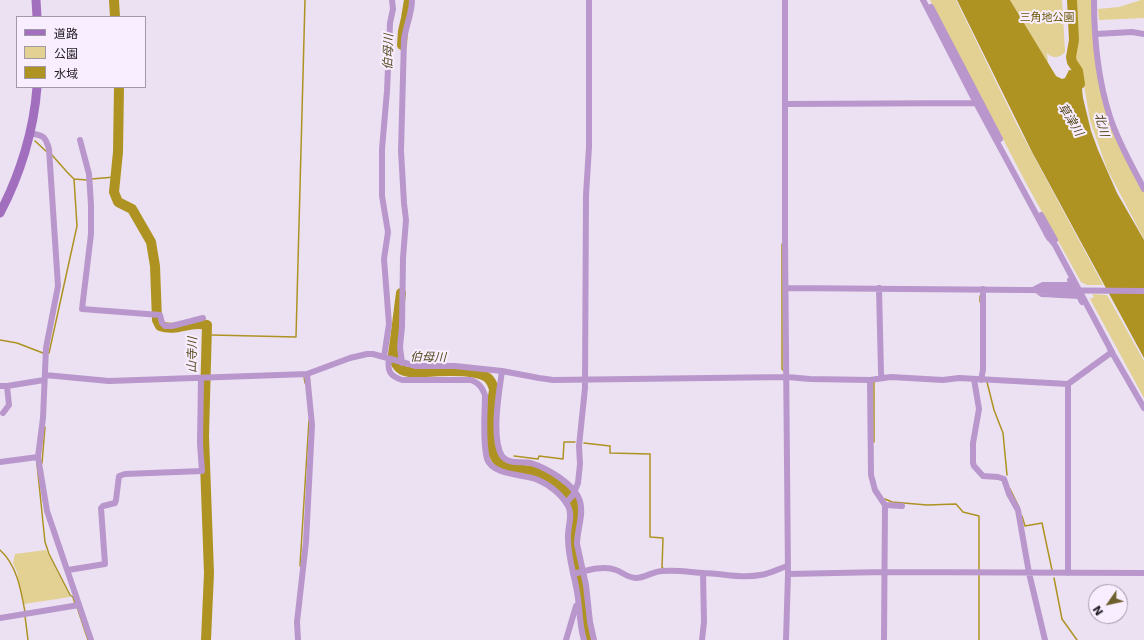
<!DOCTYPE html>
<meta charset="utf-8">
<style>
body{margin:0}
#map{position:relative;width:1144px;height:640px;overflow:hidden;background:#ebe1f2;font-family:"DejaVu Sans","Noto Sans JP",sans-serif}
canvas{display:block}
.legend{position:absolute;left:16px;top:16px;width:130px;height:72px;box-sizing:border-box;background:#f9eeff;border:1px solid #a199a6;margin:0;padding:5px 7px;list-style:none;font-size:12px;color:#1e1a20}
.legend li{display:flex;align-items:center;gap:8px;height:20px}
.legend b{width:20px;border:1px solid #a199a6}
.north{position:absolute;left:1088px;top:584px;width:40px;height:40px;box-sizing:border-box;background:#f9eeff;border:1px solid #a199a6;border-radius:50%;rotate:236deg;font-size:11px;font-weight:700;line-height:16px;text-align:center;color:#1e1a20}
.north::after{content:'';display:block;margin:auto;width:14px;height:18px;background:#6e602d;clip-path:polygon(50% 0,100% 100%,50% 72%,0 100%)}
</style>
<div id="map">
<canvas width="1144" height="640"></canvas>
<ul class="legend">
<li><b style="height:5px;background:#a26fbe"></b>道路</li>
<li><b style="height:11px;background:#e2d192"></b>公園</li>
<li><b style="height:11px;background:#ae9323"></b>水域</li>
</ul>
<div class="north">N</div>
</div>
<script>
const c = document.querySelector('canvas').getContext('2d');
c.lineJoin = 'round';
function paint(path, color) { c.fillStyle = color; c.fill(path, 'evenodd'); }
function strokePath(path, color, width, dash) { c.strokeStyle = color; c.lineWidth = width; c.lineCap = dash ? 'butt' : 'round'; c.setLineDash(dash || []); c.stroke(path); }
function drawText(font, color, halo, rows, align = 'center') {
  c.font = font + ' "DejaVu Sans","Noto Sans JP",sans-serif'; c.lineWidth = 4; c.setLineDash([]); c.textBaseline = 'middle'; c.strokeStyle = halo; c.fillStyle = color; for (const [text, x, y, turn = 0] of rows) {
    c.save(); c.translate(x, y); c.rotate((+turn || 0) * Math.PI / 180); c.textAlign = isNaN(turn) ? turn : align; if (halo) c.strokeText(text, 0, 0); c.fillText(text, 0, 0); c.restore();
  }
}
const green = new Path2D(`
 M930 0H956L1017 125 1103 285H1087L1081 282 1026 183Z
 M1010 0H1062L1065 52C1060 58 1052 59 1047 53L1048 63Z
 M1075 0H1092L1097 72 1129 166 1144 193V239L1107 169 1090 120 1081 68 1074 61 1073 56 1077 45Z
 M1141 0H1144V18L1099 20 1098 9 1119 7Z
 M1092 294 1107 295 1144 361V398L1090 299 1094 297Z
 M46 550 70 597 24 604 17 572 13 563 15 554Z`);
const water = new Path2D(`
 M957 0H1010L1056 76 1062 79 1065 78 1069 70 1080 71 1083 98 1091 131 1098 150 1117 193 1144 240V358L1032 152Z`);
const stream = new Path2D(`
 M35 141 47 152
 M52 155 67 172 74 179
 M91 179 115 177
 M782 244V369L784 371
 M980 296V302
 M212 335 296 337 305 0
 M0 340 17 343 43 353
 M47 353H49L77 226 74 179 87 180
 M304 377 305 383
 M987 382 994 410 1003 433 1007 475
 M874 442V382
 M584 443 610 446V453L650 454V537L663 538 662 568H663
 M514 456 538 459 539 456 563 459 564 442H575
 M42 463 45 427
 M37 464 45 542 49 554 70 595 73 597 75 604
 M1010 489 1019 507
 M885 499 892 502 927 505 956 504 963 512 979 516V571
 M1022 516 1025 526 1042 523 1052 570
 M0 550C17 565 21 590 25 612
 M300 566 309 420
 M979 575V640
 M1054 578 1062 619 1077 640
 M77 607 88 640
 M25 616 28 640`);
const river = new Path2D(`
 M114 0 115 17
 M1072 0 1074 40 1071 57 1072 62 1078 71 1080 84
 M402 45 403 31 406 18 409 0
 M119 87 118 152 114 192 118 202 132 209 151 242 155 266 157 320 160 326C178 332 189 320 207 325L204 436 209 573 206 640
 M401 293 393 355C394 360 397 367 402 370 409 374 418 372 426 372 441 371 476 369 488 378 491 381 493 385 494 389 494 393 492 399 492 404 490 419 489 440 494 455 502 474 526 467 542 474 554 479 566 490 574 501 581 512 571 532 572 545 573 558 578 570 581 583 584 601 585 619 587 637L589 640`);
const street = new Path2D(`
 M785 0V241L788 574 786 640
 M923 0 976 103 1049 238
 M1094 0C1094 39 1098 80 1110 117 1118 142 1132 166 1144 189
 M931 7 1000 139
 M1096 34 1132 32 1144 34
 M786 104 976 103
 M30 133C43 136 45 135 49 149L58 286 46 348 43 418 38 457 47 511 91 640
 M80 140 89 174 91 205V234L82 309 160 315 162 323 165 326H172L203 318
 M1041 215 1055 240
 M1070 280 1073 285H1043L1035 289 1042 294 1079 296 1082 302
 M786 288 1144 291
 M879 288 881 373 882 378
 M1110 349 1144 408
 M384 357 389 324 384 259 388 232 382 196V149L387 91 390 23 393 9 392 0
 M389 359C387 371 390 376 402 380H471C479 383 482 387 485 395 485 414 482 440 487 459 493 476 525 474 538 480 550 485 562 495 568 506 573 514 568 526 568 535 567 555 574 573 577 592 580 608 579 624 584 640
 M402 363 400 347 402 327 403 258 406 220 404 203 401 151 404 39C406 26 412 13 412 0
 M502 371C499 392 491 438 502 456 509 465 522 461 531 463 547 468 575 484 580 501 584 515 577 530 577 544L586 585 590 622 594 640
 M45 375 109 381 307 374 350 358 367 354H373L416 366H455L502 371 539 378 553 380 787 377 810 379 870 380 891 377 943 380 959 378 1068 384 1112 352 1055 245 1047 235
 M974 379 979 409 973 443V463L974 466 983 476 998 477 1004 479 1009 494 1018 510 1029 573 1045 640
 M870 380 871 475 875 490 885 505 902 506
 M981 380 983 370V289
 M0 386H7L44 380
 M3 413 9 405 7 386
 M0 462 38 457
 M566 503 573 495 578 483 580 464 579 446 585 388 586 195 589 147V0
 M68 570 105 564 101 508 103 506 115 503 116 500 119 476 125 474 202 471 200 444 201 378
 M703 573C722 573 741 579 760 575 769 574 778 569 787 566
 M1068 573V384
 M573 574C585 571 603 565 616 570 622 572 628 578 636 578 645 578 653 571 663 571 676 570 690 572 703 573L704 622 702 640
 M788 574 884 572 1144 573
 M0 618 79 605
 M298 640 297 622 306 542 312 425 307 374
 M566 640 576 606 578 604
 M884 640 885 505`);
const secondary = new Path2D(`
 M36 0 37 17
 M0 213C20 175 34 130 37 87`);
const parkNames = [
 ["三角地公園",1047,18]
];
const waterNames = [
 ["伯母川",389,52,-88],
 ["草津川",1070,120,58],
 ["北川",1101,125,75],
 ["山寺川",193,355,-89],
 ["伯母川",428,358,1]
];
paint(green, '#e2d192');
paint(water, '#ae9323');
strokePath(stream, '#ae9323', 1.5);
strokePath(river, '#ae9323', 10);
strokePath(street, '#b997cc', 6);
strokePath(secondary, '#a26fbe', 9);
drawText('11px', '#685600', '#f9eeff', parkNames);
drawText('italic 12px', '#55491f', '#f9eeff', waterNames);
</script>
